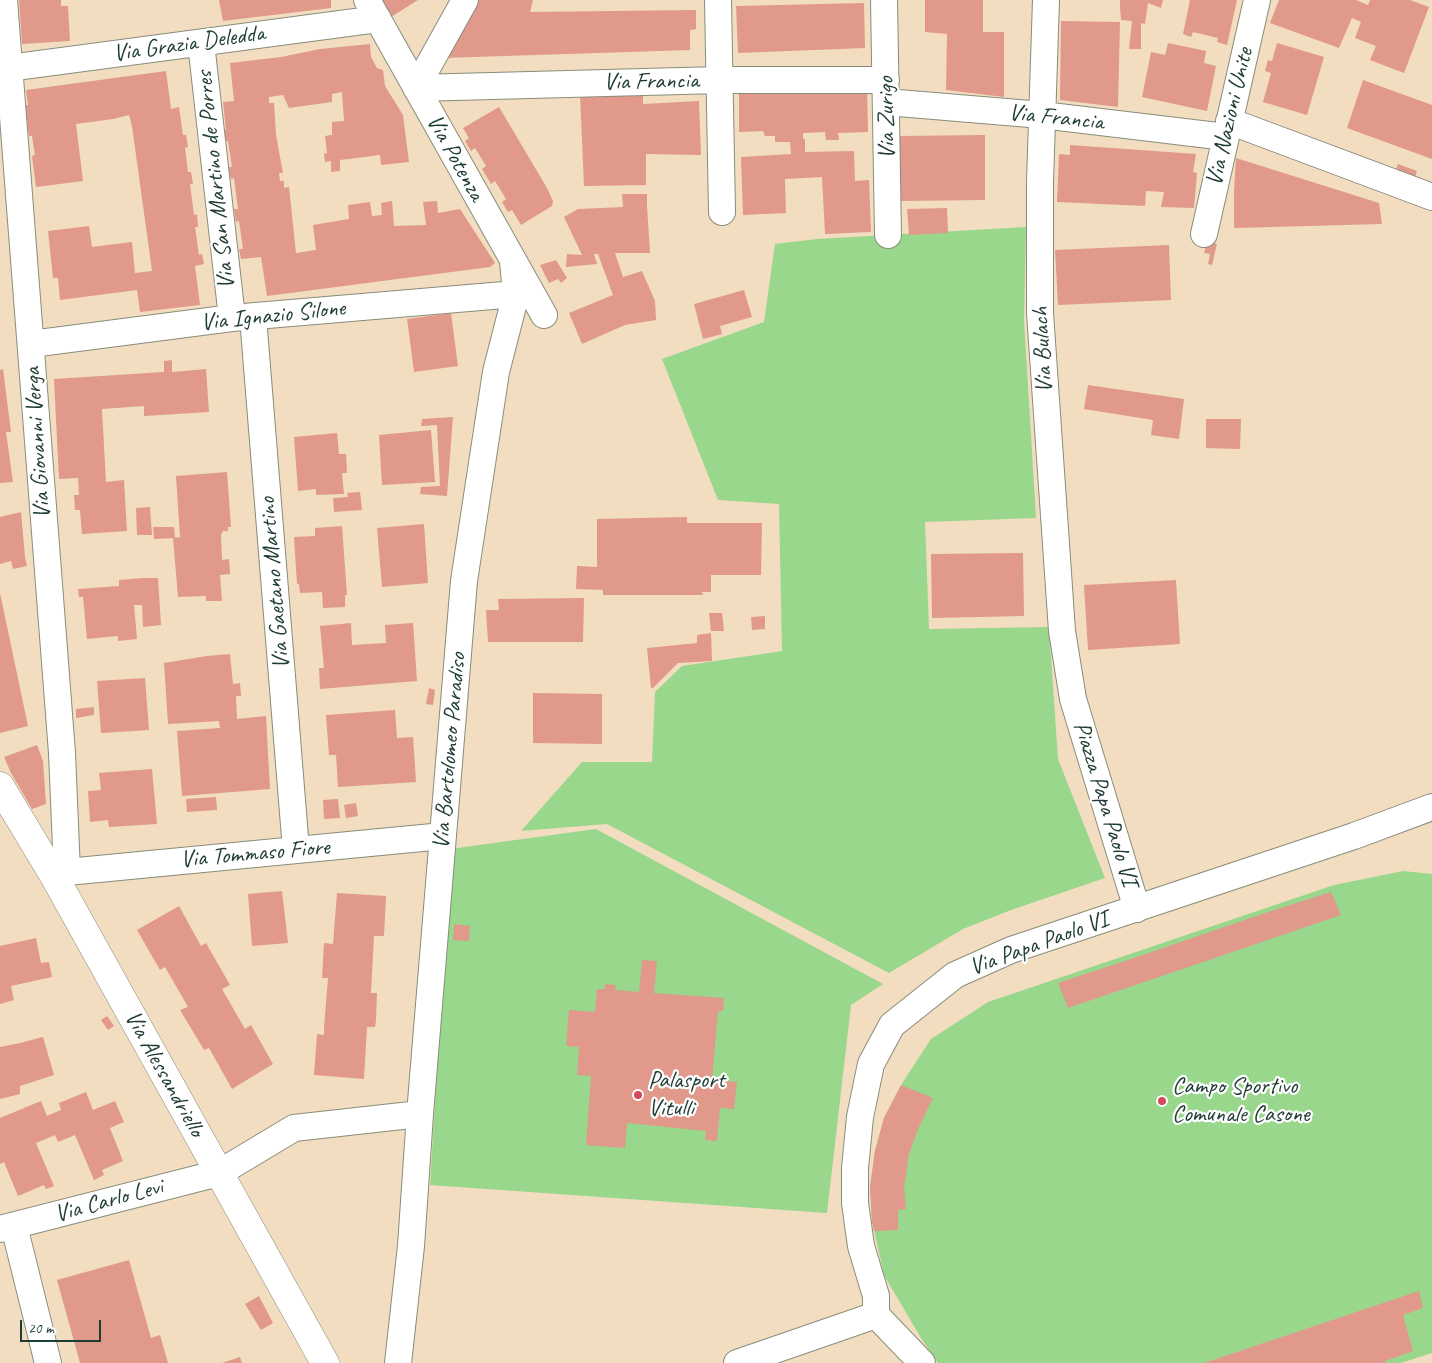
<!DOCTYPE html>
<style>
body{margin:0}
#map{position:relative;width:1432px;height:1363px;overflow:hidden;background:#f2ddc0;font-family:Caveat,sans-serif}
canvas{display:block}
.scale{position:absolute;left:20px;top:1320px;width:81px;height:22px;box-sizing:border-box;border:2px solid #1f3d34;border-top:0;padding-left:6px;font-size:15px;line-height:18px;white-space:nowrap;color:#1f3d34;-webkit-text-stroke:4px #fff;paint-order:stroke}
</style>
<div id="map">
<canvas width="1432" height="1363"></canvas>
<div class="scale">20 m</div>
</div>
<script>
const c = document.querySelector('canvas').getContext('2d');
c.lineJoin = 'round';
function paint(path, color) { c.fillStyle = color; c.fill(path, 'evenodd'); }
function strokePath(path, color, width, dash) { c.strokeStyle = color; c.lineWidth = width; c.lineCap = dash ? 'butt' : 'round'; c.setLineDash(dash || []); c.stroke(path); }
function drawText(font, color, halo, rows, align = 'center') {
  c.font = font + ' Caveat,sans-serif'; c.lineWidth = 4.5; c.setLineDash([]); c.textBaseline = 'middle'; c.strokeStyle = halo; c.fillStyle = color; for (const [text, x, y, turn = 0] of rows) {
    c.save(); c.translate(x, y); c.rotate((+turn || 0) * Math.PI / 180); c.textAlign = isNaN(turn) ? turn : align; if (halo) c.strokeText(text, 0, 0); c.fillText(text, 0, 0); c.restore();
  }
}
const green = new Path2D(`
 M1026 227 1024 320 1036 518 925 522 929 629 1049 627 1058 759 1105 878 1011 910 963 929 889 973 607 824 521 831 582 762H652L655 692 682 666 782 651 779 504 718 500 662 359 764 322 775 244 817 239Z
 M596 829 883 984 851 1005 827 1213 430 1185 450 849Z
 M1403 871 1432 874V1353L1401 1363H938L921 1338 884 1275 872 1221 870 1187 875 1151 884 1118 901 1085 931 1039 988 1002 1334 885Z`);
const building = new Path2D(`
 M19 0H61V6H68L70 41 22 44Z
 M219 0H331V8L223 21Z
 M381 0H418L391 17Z
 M473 0H533L530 12 696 10V29L690 30V50L443 58Z
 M925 0H983V32H1004V97L946 90 947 34 925 32Z
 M1120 0H1163L1161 8 1148 3 1145 24 1141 23V49H1129L1132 21 1121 20 1120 7Z
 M1190 0H1237L1227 45 1217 42 1218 38 1193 32 1191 37 1183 34Z
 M1279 0H1356L1368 5 1370 0H1410L1429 7 1404 73 1370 60 1376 46 1355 38 1361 22 1352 18 1339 48 1270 23Z
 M864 3 865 48 738 53 736 6Z
 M1061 21 1120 22 1118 107 1060 100Z
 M1168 43 1206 51 1204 63 1216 66 1207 111 1142 97 1151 52 1165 55Z
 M1277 43 1324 57 1307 115 1263 102 1271 73 1265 71 1268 60 1272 61Z
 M370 44 371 57 377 68 383 70 385 86 403 115 409 162 381 165 380 155 357 158 340 160V171L331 172V161L325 162 324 154 327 153 325 136 332 135V122L344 121 342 92 332 94V102L289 108 283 95 269 97V103H274L276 135 283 173H279L280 181H284V188L289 187 296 253 316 250 313 225 349 219 348 205 370 202 372 216 382 215 381 203 392 201 394 226 426 225 423 202 437 201 438 213 460 209 495 263 490 267 267 296 261 257 241 259 239 249H243L239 221 236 222 234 209H238L234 178 231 179 228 167H232L228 141 224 142 223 130H226L223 102 234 101 230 63 281 57 320 49Z
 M166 71 171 109 179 107 183 135H186L188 147 185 148 188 172H191L193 184H190L194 215 197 214 198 227H195L199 255 202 254 204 264 195 266 200 305 140 312 137 290 60 300 58 278H53L48 231 89 226 92 247 132 242 135 273 152 271 132 126 129 115 113 119 76 124 83 181 36 187 32 156 35 155 34 149 32 136H29L25 105H28L26 90Z
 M1363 80 1432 105V159L1347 128Z
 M867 87 868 132 838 133 839 140H826L825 132 803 133V139H805V152L854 151 855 181 869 180 871 232 825 234 822 177 785 179 786 213 743 215 741 157 791 154 790 142H775V136H765L763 131 739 132V90Z
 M643 92V104L699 101 701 155 646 154V185L584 186 580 94Z
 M499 107 547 188 553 201 552 206 521 225 512 210 508 212 502 202 506 199 495 181 491 184 482 169 486 166 475 148 471 151 465 141 469 138 463 128Z
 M985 135V200L901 201 899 136Z
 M1070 145 1196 154 1193 172 1197 173 1194 208 1161 207 1164 192 1146 191 1145 206 1057 202 1059 154 1070 155Z
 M1236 158 1379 203 1382 224 1234 228V192Z
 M1398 164 1417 171 1415 177 1396 170Z
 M622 194H647V206L650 253H615L623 277 642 271 655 301 656 320 625 325 582 344 569 313 613 295 598 254H594L597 264 566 267 567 254 582 255 564 217 578 209 623 207Z
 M947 208 948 233 909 235 907 209Z
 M1207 241 1217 244 1212 265 1208 264 1210 254 1204 253Z
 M1169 245 1171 300 1058 305 1055 250Z
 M556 260 567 278 561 283 558 279 549 283 540 265Z
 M744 290 752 317 720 326 722 334 703 339 694 304Z
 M451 313 458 366 414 372 407 319Z
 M172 360V372L206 369 209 412 144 416V406L102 409 106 482 124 480 127 531 82 534 80 510H75L74 495H79L78 478 59 479 54 379 164 372V361Z
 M3 369 11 432H6L13 482 0 483V370Z
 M1088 385 1184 399 1179 439 1151 435 1153 420 1084 409Z
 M453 417 447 496 420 494 421 487 440 486 437 425 421 426 422 419Z
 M1206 419H1241L1240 449 1206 448Z
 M431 430 435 482 382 485 379 435Z
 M337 433 339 454H346L347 473H342L344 494 316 495V489L298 491 294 437Z
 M227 472 231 527H228V531H223L221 535 222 560 229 559 230 574 220 575 222 601H206V596L178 597 173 538 180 537 176 476Z
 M360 492 362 510 334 512 333 498 348 497 347 493Z
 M150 507 152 535H137L136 508Z
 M21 512 25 557 27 566 13 569 11 561 0 564V517Z
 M687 517V523H762L761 575H711V592H702L703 595H603V590L576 589 577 566 597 567V519Z
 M424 524 428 583 382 587 377 528Z
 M342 526 347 595H345V607L323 608 322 592 300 593 299 584H297L294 537 315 536V528Z
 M153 527H174L175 538 154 539Z
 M1023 553 1024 616 932 618 931 554Z
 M142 578H158L161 625 143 627 142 605H134L137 639 118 641V636L87 639 83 597H79L78 589 119 586V580Z
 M1176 580 1180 644 1088 650 1084 585Z
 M0 593 28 726 0 733Z
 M584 598 583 642H488L486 610H499L498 599Z
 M709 613H722L724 631H711Z
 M765 616V629L752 630 751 617Z
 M351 623 352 645 386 643 385 625 413 623 417 681 320 689 319 668H324L320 626Z
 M711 633 712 661 678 663 653 688H651L647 648 697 643V635Z
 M230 654 233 684 240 683 241 696H236L237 719 266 716 270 789 182 796 177 731 220 728 219 721 168 724 164 663 207 656Z
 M145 678 149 730 101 733 97 681Z
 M429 688 435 690 433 705 426 704Z
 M533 693 602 694V744L533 743Z
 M94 707V715L76 718V709Z
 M395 710 397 738 413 737 416 782 338 787 336 755H329L326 715Z
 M37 745 43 761 46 804 32 809 11 773 4 757Z
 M152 769 157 824 109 827 108 820 90 822 88 791 101 790 99 773Z
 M216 797 217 810 187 812 186 799Z
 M338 799 340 818 324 819 323 800Z
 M356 803 358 816 346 818 344 805Z
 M282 891 288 943 252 946 248 894Z
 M1331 892 1341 915 1068 1008 1058 983 1131 959 1268 912Z
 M337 893 386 896 384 936H374L371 993H377L376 1021 375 1027H367L364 1079 314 1075 317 1034 324 1035V1028L328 978H322L324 943 333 944Z
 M179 906 201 946 206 943 230 985 222 989 245 1029 251 1025 273 1064 232 1089 209 1048 204 1050 180 1010 188 1007 165 967 160 970 137 930Z
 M454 924 470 926 469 941 453 940Z
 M36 938 41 963 49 962 52 977 11 986 14 1000 0 1004V946Z
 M642 960 657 961 654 993 724 998 723 1011H718L712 1080 737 1082 734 1109 720 1108 717 1141 705 1140 706 1131 627 1123 625 1148 586 1145 591 1076 577 1075 579 1047 566 1046 569 1010 595 1012 597 989H605V984L616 985 615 990 639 992Z
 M107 1016 114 1026 108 1030 101 1020Z
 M43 1037 54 1075 20 1086V1094L0 1099V1047L20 1043Z
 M901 1085 933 1098 918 1129 909 1154 904 1187 906 1209 898 1210V1230L874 1231 872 1221 870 1187 875 1151 884 1118Z
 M86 1092 93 1110 115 1101 124 1122 110 1128 123 1161 102 1170 104 1175 94 1180 75 1135 58 1142 55 1135 36 1143 54 1186 46 1189 44 1185 18 1196 4 1162 0 1164V1118L41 1101 47 1116 61 1110 59 1103Z
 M129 1260 151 1338 160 1335 168 1363H80L57 1280Z
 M1419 1291 1423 1308 1403 1315 1413 1351 1385 1361 1386 1363H1204Z
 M259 1296 273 1323 261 1330 245 1304Z
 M240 1357 242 1363H222Z`);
const minor = new Path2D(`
 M4 0 62 753 67 872 54 876
 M367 0 544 315
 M718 0 722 212
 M884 0 888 235
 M1046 0 1040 182V313L1062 631 1073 699 1137 909
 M201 43 232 318
 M0 69 378 19
 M416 88 720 80H886
 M416 88 465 0
 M886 102 1042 115 1226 137
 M1229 121 1432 197
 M1204 234 1257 0
 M253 317 296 850
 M31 344 232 318 516 294
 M67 872 443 836
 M14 1226 48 1363
 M0 1229 219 1173 294 1128 420 1114
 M398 1363 411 1246 420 1114 464 581 496 372 516 294 513 261
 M737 1363 876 1315
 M922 1363 876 1315V1296L861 1246 855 1203V1168L860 1117 871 1064 892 1025 955 975 1011 950 1354 836 1432 807`);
const tertiary = new Path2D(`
 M0 786 54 876 325 1363`);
const markers = [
 [638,1095,5,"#d1495b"],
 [1162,1101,5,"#d1495b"]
];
const streetNames = [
 ["Via Grazia Deledda",189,44,-8],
 ["Via Francia",651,82,-1],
 ["Via Nazioni Unite",1230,117,-77],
 ["Via Zurigo",887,118,-91],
 ["Via Francia",1056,118,6],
 ["Via Potenza",455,158,61],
 ["Via San Martino de Porres",216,180,-96],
 ["Via Ignazio Silone",273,316,-6],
 ["Via Bulach",1043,350,-93],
 ["Via Giovanni Verga",38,443,-94],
 ["Via Gaetano Martino",275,583,-95],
 ["Via Bartolomeo Paradiso",450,751,-85],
 ["Piazza Papa Paolo VI",1105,804,73],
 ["Via Tommaso Fiore",255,854,-5],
 ["Via Papa Paolo VI",1039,944,-20],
 ["Via Alessandriello",164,1074,61],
 ["Via Carlo Levi",109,1201,-15]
];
const poiNames = [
 ["Palasport",648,1081],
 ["Vitulli",648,1109],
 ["Campo Sportivo",1172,1087],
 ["Comunale Casone",1172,1115]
];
paint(green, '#99d78c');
paint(building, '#e0998b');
strokePath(minor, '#888d7a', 28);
strokePath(tertiary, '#888d7a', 29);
strokePath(minor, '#fff', 26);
strokePath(tertiary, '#fff', 28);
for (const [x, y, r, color] of markers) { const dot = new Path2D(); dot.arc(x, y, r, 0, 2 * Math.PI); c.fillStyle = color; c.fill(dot); strokePath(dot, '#fff', 2); }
drawText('24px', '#1f3d34', '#fff', streetNames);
drawText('24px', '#1f3d34', '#fff', poiNames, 'left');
</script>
